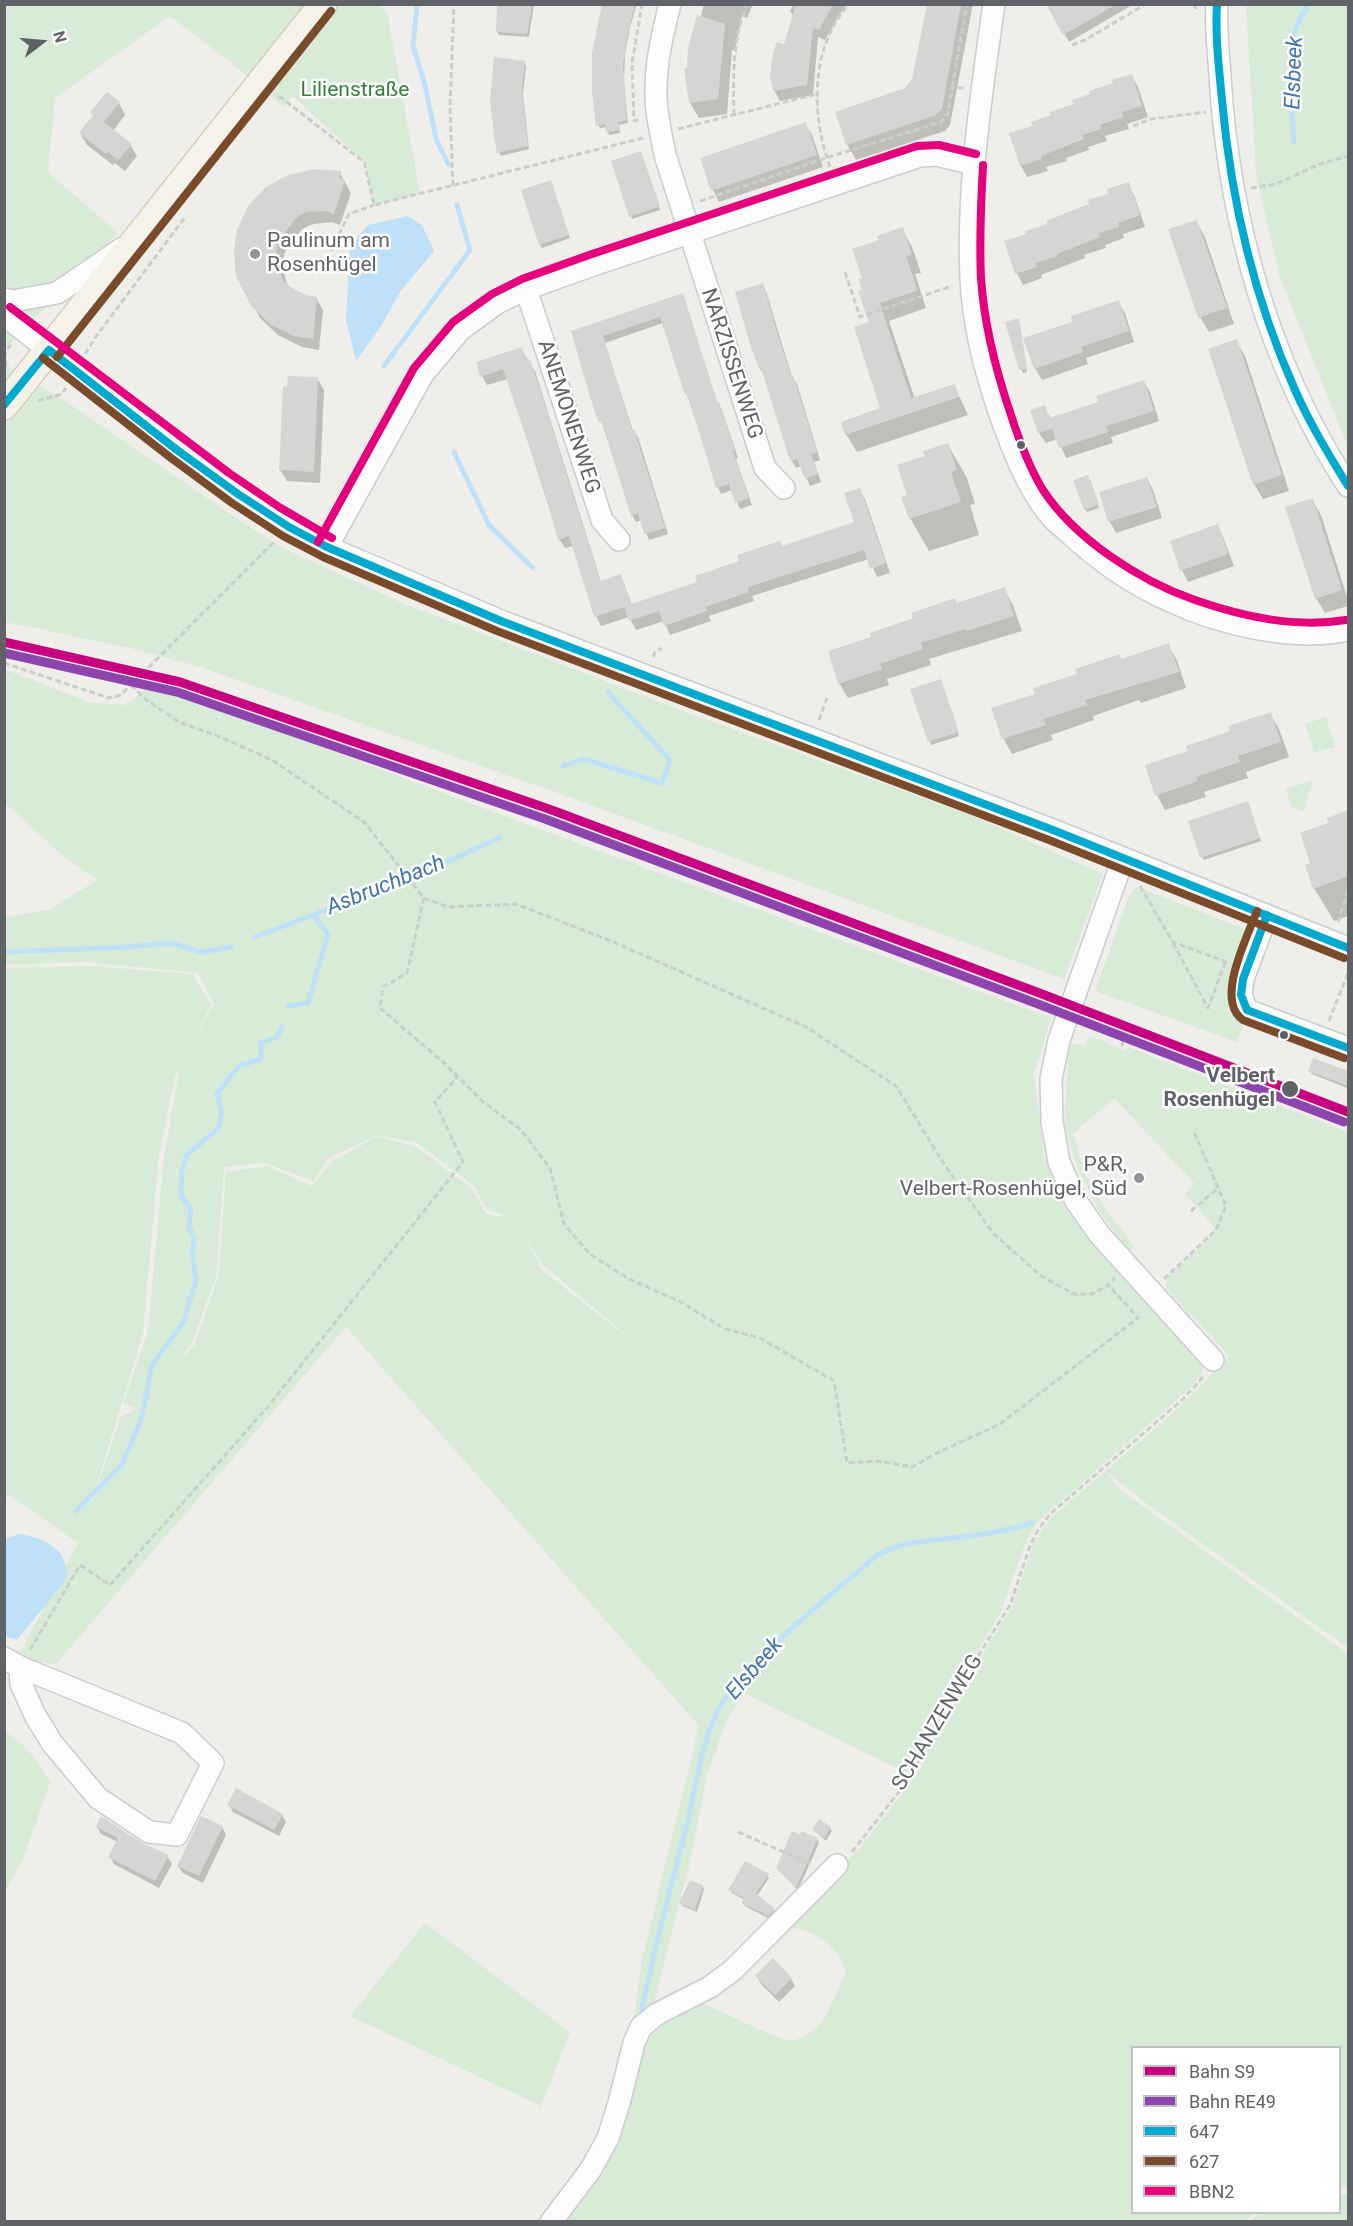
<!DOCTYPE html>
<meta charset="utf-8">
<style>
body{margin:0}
#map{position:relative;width:1353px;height:2226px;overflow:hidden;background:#efeeea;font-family:Roboto,sans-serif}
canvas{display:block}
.frame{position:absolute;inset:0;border:6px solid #5f6368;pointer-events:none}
.legend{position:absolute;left:1131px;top:2046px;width:210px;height:168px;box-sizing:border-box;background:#fff;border:2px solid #bfc1c3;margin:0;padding:8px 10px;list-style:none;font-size:18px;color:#5f6368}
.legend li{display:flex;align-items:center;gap:12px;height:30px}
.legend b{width:30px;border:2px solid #bfc1c3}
.north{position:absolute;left:12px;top:12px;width:60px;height:60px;-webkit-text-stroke:4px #fff;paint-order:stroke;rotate:74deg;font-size:16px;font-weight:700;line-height:24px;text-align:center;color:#5f6368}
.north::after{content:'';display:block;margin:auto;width:21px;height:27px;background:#5f6368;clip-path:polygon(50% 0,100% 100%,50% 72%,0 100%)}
</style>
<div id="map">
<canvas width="1353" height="2226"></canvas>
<div class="frame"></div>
<ul class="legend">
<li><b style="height:8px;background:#c7007f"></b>Bahn S9</li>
<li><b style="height:8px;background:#8e44ad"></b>Bahn RE49</li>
<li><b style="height:8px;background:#00a9ce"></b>647</li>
<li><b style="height:8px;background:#7a4b2a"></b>627</li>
<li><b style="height:8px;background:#e5007d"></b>BBN2</li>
</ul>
<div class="north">N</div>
</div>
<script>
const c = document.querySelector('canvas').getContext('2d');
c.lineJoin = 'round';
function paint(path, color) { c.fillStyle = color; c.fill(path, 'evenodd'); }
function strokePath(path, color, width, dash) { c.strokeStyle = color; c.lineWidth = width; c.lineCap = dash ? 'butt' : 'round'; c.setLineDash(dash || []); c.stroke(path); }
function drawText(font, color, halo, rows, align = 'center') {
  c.font = font + ' Roboto,sans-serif'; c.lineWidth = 5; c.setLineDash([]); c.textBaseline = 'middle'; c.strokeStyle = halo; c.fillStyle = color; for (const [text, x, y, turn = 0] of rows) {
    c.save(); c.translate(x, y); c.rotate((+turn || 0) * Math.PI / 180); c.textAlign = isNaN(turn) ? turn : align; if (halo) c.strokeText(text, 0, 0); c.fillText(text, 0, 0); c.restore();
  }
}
const green = new Path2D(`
 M378 4 387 12 420 194 374 205 364 162 293 96 284 107 229 61 170 16 55 98 48 172 118 233 5 349V5Z
 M1246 5H1348V447L1279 275 1256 174Z
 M5 364 61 398 254 530 287 550 400 602 688 713 970 815 1103 874 1064 979 558 793 197 666 130 648 5 622Z
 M9 671 91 703 125 705 148 687 240 716 467 802 1051 1018 1034 1074 1044 1156 1107 1257 1204 1361 1202 1373 1188 1390 1045 1515 1035 1526 1026 1542 999 1616 930 1729 908 1774 744 1693 727 1720 707 1775 689 1866 651 2014 630 2030 635 2011 642 1959 699 1726 346 1327 55 1665 18 1657 78 1543 8 1494 5 1501V968L91 966 192 974 211 1005 192 1045 214 1004 198 973 86 962 5 965V918L51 909 97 880 64 857 5 803 4 672ZM180 1067 164 1157 148 1331 123 1404 137 1408 121 1417 87 1516 143 1334 159 1155 175 1076ZM378 1135 417 1143 474 1186 487 1209 510 1218 486 1214 472 1189 417 1147 378 1136 333 1161 312 1186 267 1166 226 1172 219 1273 195 1344 181 1359 193 1340 216 1276 224 1167 265 1163 313 1181 329 1158ZM525 1236 542 1264 640 1347 542 1270Z
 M1326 717 1335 747 1314 753 1305 724Z
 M1313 780 1304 811 1291 807 1286 789Z
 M1137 887 1250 931 1231 1002 1243 1028 1237 1042 1095 991 1129 896Z
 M1091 1036 1126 1051 1128 1047 1348 1132V1648L1146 1503 1107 1472 1116 1487 1348 1654V2188H1340V2048H1132V2212L1255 2213 1242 2222H556L574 2199 642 2033 695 2000 772 2035 789 2041 796 2040 814 2030 825 2017 846 1973C841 1948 808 1924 781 1928L860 1848 914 1778 939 1726 1013 1605 1034 1542 1051 1518 1176 1410 1230 1356 1170 1293 1165 1285 1167 1277 1215 1233 1212 1224 1185 1194 1194 1183 1114 1098 1073 1134 1085 1173 1104 1207 1135 1247 1129 1252 1100 1212 1080 1174 1064 1127 1069 1044 1085 1045 1088 1037Z
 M5 1732C27 1744 37 1761 50 1782L24 1857 5 1891Z
 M425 1923 570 2032 541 2106 350 2016Z
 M1340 2194H1348V2221L1251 2220 1259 2213 1340 2212Z`);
const water = new Path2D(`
 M408 216 422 225 434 251 400 292 380 328 356 361 346 320 350 246 368 225Z
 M18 1534C34 1536 53 1542 62 1556 65 1561 66 1569 68 1575 53 1598 34 1618 17 1640L5 1636 4 1540Z`);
const shadow = new Path2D(`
 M501 4H534L529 37 499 35 497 32Z
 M604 4H637L630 27 625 54 624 82 628 123 619 125 620 133 609 135 607 127 600 128 598 125Z
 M704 4H753L747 18 742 16 735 50H732L727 114 699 118 690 103 688 70Z
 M794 4H846L825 40 818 37 813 95 780 101 774 90 794 17 790 11Z
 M928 4H973L950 125 945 131 856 160 847 144 906 89 913 80Z
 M1056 4H1134L1069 42 1050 8Z
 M524 63 526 66 523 94 529 149 501 156 499 152Z
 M1131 75 1138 87 1148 117 1127 124 1129 129 1105 136 1107 141 1088 147 1089 150 1066 158 1067 161 1046 167 1048 171 1027 177 1021 166 1011 134 1033 126Z
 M119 103 125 115 113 131 130 145 137 156 125 171 115 163 113 165 87 145 80 133 94 116 92 113Z
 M805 124 812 135 823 167 719 202 713 190Z
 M642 156 660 210 632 219 631 216Z
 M315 170 340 173 351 193 340 225 332 222 313 224 302 229 285 252 282 263 287 285 307 297 316 298 323 310 319 350 302 347 278 335 260 318 240 282 288 176Z
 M1128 184 1134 195 1145 227 1123 234 1124 238 1105 245 1106 248 1084 255 1085 258 1041 275 1042 278 1023 285 1017 273 1028 234 1091 205Z
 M552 185 570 238 542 248 540 245Z
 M1196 221 1205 237 1234 324 1209 332 1200 317Z
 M902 229 912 247 921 273 915 274 926 308 889 321 915 399 954 385 968 415 857 452 846 434 882 409 871 323 864 291 881 241Z
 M762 284 766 291 792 377 797 384 820 460 814 462 821 482 810 486 801 466 796 468 792 461 765 375 760 369 751 343Z
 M682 295 718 404 722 410 738 458 736 459 752 505 740 509 732 490 721 494 718 487 663 323 605 343 633 431 638 437 668 534 649 540 641 520 636 522 632 515 572 331Z
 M1118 302 1125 313 1134 342 1086 358 1088 364 1042 380 1035 368 1074 323Z
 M1019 320 1027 372 1023 373 1021 369Z
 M1236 341 1245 356 1289 491 1263 499 1254 484Z
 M521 349 535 371 601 582 621 576 632 605 699 583 782 547 856 523 859 490 865 499 890 573 877 577 869 559 752 596 754 601 709 616 711 621 670 635 664 621 636 630 629 617 601 626 596 616 574 546 565 548 559 539 508 379 487 385 482 376Z
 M317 378 324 390 320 483 287 481 280 470Z
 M1144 382 1150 392 1159 421 1111 437 1113 443 1066 458 1058 439 1046 443 1039 433 1032 411 1044 407 1051 419 1100 403Z
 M948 445 967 478 975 504 970 505 979 535 929 551 910 518 909 496 927 457Z
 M1147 478 1153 490 1162 518 1116 533 1110 522 1100 493Z
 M1090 479 1099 508 1087 512 1085 509Z
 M1312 500 1321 515 1348 600V606L1325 613 1316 598Z
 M1217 526 1223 537 1234 566 1188 582 1182 570 1172 542Z
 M1004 589 1013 605 1022 631 929 659 931 665 887 679 889 685 848 698 839 683 873 638Z
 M1168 645 1177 660 1186 688 1141 703 1139 700 1093 716 1094 720 1051 735 1053 740 1012 754 1003 738 1037 695 1079 675Z
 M942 684 959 736 931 745 912 690Z
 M1270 713 1279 729 1289 757 1246 772 1248 778 1204 792 1206 797 1165 810 1157 795 1190 752Z
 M1249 806 1261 841 1204 860 1202 857Z
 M1348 812V916L1334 921 1314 888 1312 864 1330 824 1329 819Z
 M1314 1059 1348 1073 1347 1088 1312 1074 1310 1071Z
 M229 1804 282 1815 286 1822 279 1836 233 1812Z
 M97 1827 167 1856 172 1864 159 1888 114 1864 110 1857 118 1842 101 1834Z
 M222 1827 226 1835 203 1883 183 1873 178 1866Z
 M830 1828 832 1831 826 1841 814 1830Z
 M817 1839 819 1843 798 1890 780 1871Z
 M767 1875 769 1878 757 1896 774 1910 776 1913 770 1919 745 1906 743 1903 745 1900 732 1893 730 1890Z
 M702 1886 704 1889 697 1912 683 1906 681 1903Z
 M757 1976 791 1979 795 1986 779 2002 761 1984Z`);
const stream = new Path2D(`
 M417 4 413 46 425 85 436 139 449 165
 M1294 142 1291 97 1294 57 1292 38 1301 16 1307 9 1305 4
 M384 366 470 250 457 205
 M454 452 489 525 533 568
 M563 766 584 759 662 783 670 760 608 692
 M255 937 313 915
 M4 952 127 947 170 943 202 952 231 947
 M288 1006 308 1003 328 934 313 915 423 873 499 838
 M76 1511 122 1465 142 1417 152 1365 183 1323 196 1280 192 1254 194 1239 189 1226 191 1209 181 1196 182 1169 187 1154 217 1130 222 1114 217 1094 239 1066 261 1059V1043L277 1037 282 1026
 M642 2010C654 1949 670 1889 686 1829 696 1788 700 1744 720 1707 727 1694 739 1682 749 1671 787 1628 833 1594 876 1556 901 1541 926 1541 953 1538 980 1535 1006 1531 1032 1523`);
const building = new Path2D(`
 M497 4H532L527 34 496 32Z
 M602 4H635L627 37 623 64 627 120 618 122 620 130 606 132 605 124 596 126 592 91V53Z
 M796 4H833L819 30 813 28 807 85 773 91 770 76 773 53 777 42 784 44Z
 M927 4H961L942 109 936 115 846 145 835 112 905 88 912 79Z
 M1046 4H1117L1063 35Z
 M697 15 725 24 718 99 689 103 684 68H687L688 48Z
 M494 57 525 61 522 90 528 146 497 153 494 136 490 100Z
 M1132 74 1142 106 1122 112 1123 117 1100 125 1101 129 1082 135 1084 139 1041 156 1042 159 1020 166 1009 133 1032 126 1031 122 1051 115 1050 112 1073 104 1072 100 1090 94 1089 91 1113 83 1112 80Z
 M107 92 120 102 104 122 132 144 118 160 108 152 106 154 79 133 93 115 90 112Z
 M806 122 817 155 711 191 700 158Z
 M641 151 660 206 629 217 611 161Z
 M315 169 341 171 339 178 345 180 334 214 325 211 306 212 296 218 279 240 276 251 282 279 290 287 307 295 317 297 313 339 294 336 270 324 251 306 236 276 234 251 237 230 248 206 266 187 288 175Z
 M551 180 569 235 539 245 521 190Z
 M1129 182 1140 215 1118 223 1119 227 1099 233 1100 237 1057 254V256L1036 263 1037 267 1015 274 1004 241 1026 234 1025 231 1047 224 1046 221 1089 204 1088 200 1108 194 1107 189Z
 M1197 220 1227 308 1198 318 1168 229Z
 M903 227 912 255 906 256 917 289 916 291 880 303 888 328 911 398 955 384 959 397 845 435 841 422 880 408 854 327 869 322 858 291 862 290 858 279 862 278 852 249 879 240 877 236Z
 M763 283 778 335 791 376 793 375 817 452 811 454 818 474 805 479 797 459 790 461 761 368 759 369 750 344 735 292Z
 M683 293 717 402H719L727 426 735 452H733L749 498 735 503 729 484 716 488 700 435 687 394 685 395 660 317 603 336 632 430 634 429 665 528 644 534 638 513 631 516 602 422 599 423 590 397 571 331Z
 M1119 300 1129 331 1081 347 1083 352 1034 369 1023 338 1072 322 1071 316Z
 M1019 318 1027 369 1019 370 1005 322Z
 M1237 339 1282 475 1253 485 1208 349Z
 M522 347 527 361 530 360 539 386 600 581 621 574 631 604 697 582 695 576 739 561 737 555 780 541 782 546 854 522 844 493 860 488 886 563 870 569 864 550 748 587 749 592 705 607 707 611 664 626 659 611 629 621 624 607 594 617 569 536 558 540 543 487 503 369 480 377 476 362Z
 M288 376 318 377 314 472 279 470 283 386 287 387Z
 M1144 380 1154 411 1106 426 1108 432 1059 448 1052 429 1038 433 1030 410 1045 405 1049 418 1098 402 1096 396Z
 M948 443 957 470 951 472 961 502 909 519 901 497 907 495 897 465 925 456 923 451Z
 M1088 475 1099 504 1084 510 1073 480Z
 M1147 477 1157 507 1108 522 1099 492Z
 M1313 498 1342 590 1315 599 1285 507Z
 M1218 524 1228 554 1180 571 1170 541Z
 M1005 587 1014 616 966 631 965 629 921 643 923 649 880 664 882 669 838 684 828 651 871 637 870 633 913 618 911 613 955 598 957 603Z
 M1169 643 1179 672 1085 700 1087 705 1044 719 1046 725 1002 739 991 708 1035 694 1033 688 1077 674 1075 669 1120 654 1121 659Z
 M941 679 959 732 928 742 910 689Z
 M1271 712 1281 742 1238 756 1240 762 1196 777 1198 781 1155 796 1145 765 1188 751 1186 746 1230 731 1228 726Z
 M1248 801 1260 838 1200 858 1188 821Z
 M1348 810V876L1313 889 1305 865 1310 863 1300 833 1328 823 1327 818Z
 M1313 1058 1348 1071V1086L1308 1071Z
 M236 1788 283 1814 274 1830 227 1805Z
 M101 1816 142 1843 169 1855 155 1881 108 1857 118 1838 96 1827Z
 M201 1816 223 1826 199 1876 177 1866Z
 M819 1819 831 1827 824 1838 812 1830Z
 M792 1831 800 1835 801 1831 818 1838 796 1888 776 1868Z
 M745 1861 769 1874 756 1893 775 1909 768 1916 742 1903 744 1898 728 1890Z
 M690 1880 703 1885 695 1910 679 1903Z
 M773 1958 792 1978 775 1995 755 1976Z`);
const path = new Path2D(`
 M1193 4 1197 10
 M1072 45 1085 40 1146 4
 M952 87 967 4
 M279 96 364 162 374 205 643 138
 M734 115C733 76 732 41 747 4
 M638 120 634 121 632 63 642 4
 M1133 126 1151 119 1206 112
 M678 129 817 94
 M830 167C811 116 810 47 849 4
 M453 186 450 106 454 4
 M1251 188 1276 184 1320 164 1348 156
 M700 201 826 158 941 122 948 113 952 87 965 88
 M331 251 349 214 374 205
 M845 272 860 317 952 286
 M85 354 97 335 186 216
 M6 366 5 352 11 345
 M38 401 62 394 66 388
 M653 657 655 652 662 648
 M4 663 109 698 121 695 275 541
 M131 685 145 699 179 722 218 736 272 760 364 822 424 898 448 907 516 904 611 941 806 1027 896 1086 944 1164 993 1233 1041 1276 1074 1294H1092L1108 1285 1115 1278
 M819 720 827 698
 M1140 886 1173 942 1229 963
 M424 898 407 973 383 987 380 1008 443 1062 482 1101 521 1130 550 1168 564 1224 590 1254 629 1279 681 1302 725 1329 760 1338 834 1381 847 1463 878 1461 912 1467 937 1453 1000 1424 1138 1318 1109 1286
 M1338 922 1348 890
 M1173 943 1208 1008 1225 963
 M1329 1021 1348 973
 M1122 1046 1123 1040
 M1191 1211 1217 1189
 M1164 1279 1216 1230 1226 1206 1194 1132
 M30 1650 80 1565 110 1585 266 1409 463 1162 435 1102 457 1077
 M738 1832 811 1864
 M852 1852 912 1775 941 1715 1010 1605 1030 1546 1038 1530 1050 1514 1182 1400 1205 1375`);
const minor = new Path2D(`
 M670 4C663 32 656 61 656 89 655 111 661 133 665 155L765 468 784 488
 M994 4C981 96 967 187 971 279 973 327 986 375 1002 420 1014 453 1027 486 1048 513 1053 520 1061 526 1068 532 1098 560 1130 583 1168 600 1218 624 1293 642 1348 630
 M1217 4C1215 28 1219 53 1220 77 1229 221 1269 365 1348 486
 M526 289 602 520 619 540
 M4 299 13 301 57 293 123 248
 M4 315 177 450 238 494 289 527 327 547 501 621 1053 830 1348 948
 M327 547 423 374 460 330 497 303 526 289 596 264 920 156 937 155 973 164
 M1123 859 1059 1040 1051 1079 1052 1122 1059 1162 1076 1201 1099 1234 1213 1360
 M1267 915 1243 979 1241 995 1247 1010 1348 1048
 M4 1658 20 1667 182 1733 213 1763 177 1835 149 1832 98 1798 52 1743 35 1715 21 1684 20 1667
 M551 2222 591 2169 608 2138 619 2103 634 2043 641 2027 657 2014 710 1987 733 1970 837 1865`);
const major = new Path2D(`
 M4 406 323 4`);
const bus1 = new Path2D(`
 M1217 4C1215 36 1219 68 1222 100 1231 200 1254 298 1295 390 1310 424 1329 455 1348 486
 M49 350 177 450 238 494 289 527 327 547 501 621 1053 830 1348 948
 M4 405 49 350
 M1267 915 1243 979 1241 995 1247 1010 1348 1048`);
const bus2 = new Path2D(`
 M57 357 331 11
 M43 358 171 458 232 503 283 536 323 557 497 631 1049 840 1344 958
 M1257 911C1248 936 1214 1000 1243 1020L1344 1058`);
const bus3 = new Path2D(`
 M983 165C981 202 979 240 981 278 984 324 996 371 1011 415 1019 440 1029 467 1043 490 1075 539 1140 581 1195 600 1244 617 1295 628 1346 620
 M10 307 229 473 279 507 332 538
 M318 542 414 368 453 322 492 294 522 279 592 254 917 146 939 145 976 154`);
const rail1 = new Path2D(`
 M4 642 180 682 549 809 1042 994 1348 1112`);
const rail2 = new Path2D(`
 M4 653 177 692 545 819 1038 1004 1344 1122`);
const markers = [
 [255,254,6,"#919496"],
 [1021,445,5,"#5f6368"],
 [1284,1035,5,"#5f6368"],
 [1290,1089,9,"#5f6368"],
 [1139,1178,6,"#919496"]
];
const parkNames = [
 ["Lilienstraße",355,91]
];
const poiNames = [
 ["Paulinum am",267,242],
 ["Rosenhügel",267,266],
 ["P&R,",1127,1166,"right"],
 ["Velbert-Rosenhügel, Süd",1127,1190,"right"]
];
const streetNames = [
 ["NARZISSENWEG",731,364,72],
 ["ANEMONENWEG",568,417,72],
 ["SCHANZENWEG",938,1723,-59]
];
const stopNames = [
 ["Velbert",1275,1077],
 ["Rosenhügel",1275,1101]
];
const waterNames = [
 ["Elsbeek",1295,73,-88],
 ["Asbruchbach",386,886,-22],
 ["Elsbeek",755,1669,-49]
];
paint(green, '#d8ebd6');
paint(water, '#bfe0f9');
paint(shadow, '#0003');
strokePath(stream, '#bfe0f9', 5);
paint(building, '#d6d5d3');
strokePath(minor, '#cbcccc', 24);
strokePath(major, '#d7ceb8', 30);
strokePath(path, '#cacfcc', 3, [6, 3]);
strokePath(minor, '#fdfcfc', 21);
strokePath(major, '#f4f2e9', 27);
strokePath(bus1, '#00a9ce', 8);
strokePath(bus2, '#7a4b2a', 8);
strokePath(bus3, '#e5007d', 8);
strokePath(rail1, '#c7007f', 9);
strokePath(rail2, '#8e44ad', 9);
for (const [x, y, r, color] of markers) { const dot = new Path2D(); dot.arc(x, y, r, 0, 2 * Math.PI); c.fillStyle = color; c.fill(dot); strokePath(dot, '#fff', 2); }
drawText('21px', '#348238', '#fff', parkNames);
drawText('21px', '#5f6368', '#fff', poiNames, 'left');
drawText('21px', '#5f6368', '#fff', streetNames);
drawText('bold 21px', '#5f6368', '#fff', stopNames, 'right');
drawText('italic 22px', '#4174aa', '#fff', waterNames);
</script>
